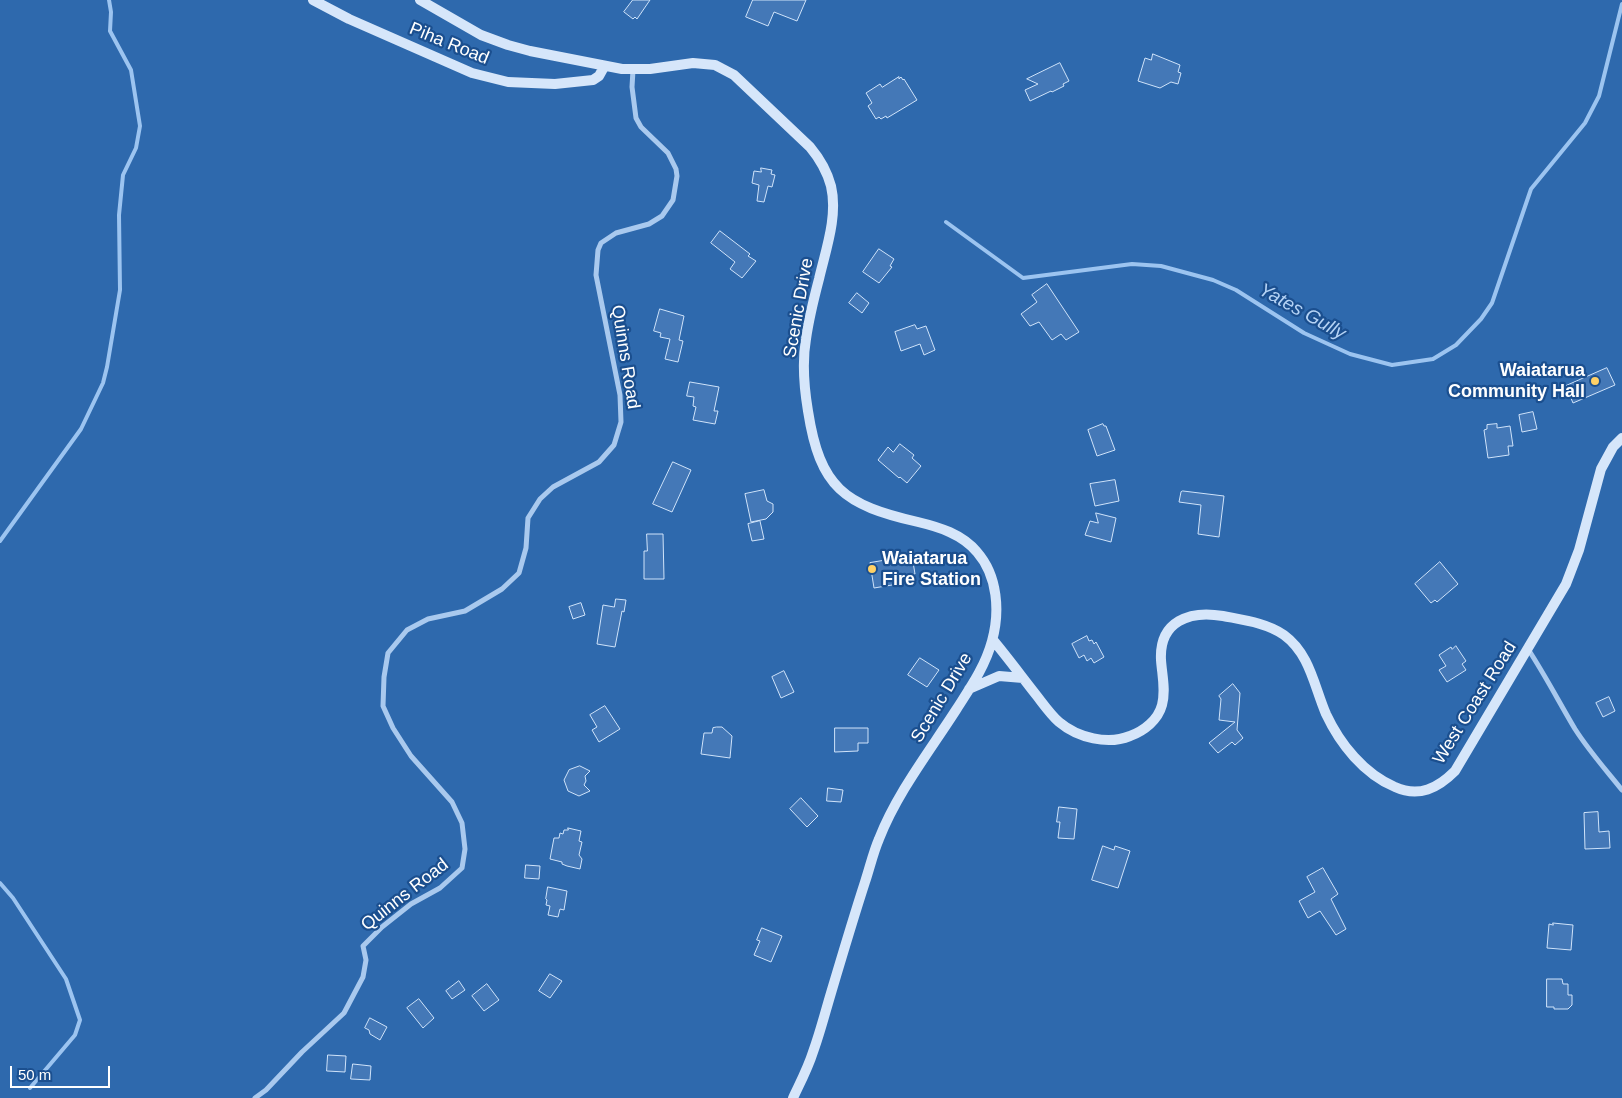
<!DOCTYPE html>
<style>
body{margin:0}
#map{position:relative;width:1622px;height:1098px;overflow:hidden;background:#1b4f8f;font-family:Arial,sans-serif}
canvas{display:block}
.scale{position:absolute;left:10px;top:1066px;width:100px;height:22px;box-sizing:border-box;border:2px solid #fff;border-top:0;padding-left:6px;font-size:15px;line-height:18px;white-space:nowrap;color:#fff;-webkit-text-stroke:4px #1b4f8f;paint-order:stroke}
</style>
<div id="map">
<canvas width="1622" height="1098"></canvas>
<div class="scale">50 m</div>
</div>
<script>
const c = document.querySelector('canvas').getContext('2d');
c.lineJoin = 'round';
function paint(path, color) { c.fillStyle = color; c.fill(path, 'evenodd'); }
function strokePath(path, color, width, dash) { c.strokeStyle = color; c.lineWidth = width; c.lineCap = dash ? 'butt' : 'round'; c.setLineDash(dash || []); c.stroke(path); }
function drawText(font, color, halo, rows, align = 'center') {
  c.font = font + ' Arial,sans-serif'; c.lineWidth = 4.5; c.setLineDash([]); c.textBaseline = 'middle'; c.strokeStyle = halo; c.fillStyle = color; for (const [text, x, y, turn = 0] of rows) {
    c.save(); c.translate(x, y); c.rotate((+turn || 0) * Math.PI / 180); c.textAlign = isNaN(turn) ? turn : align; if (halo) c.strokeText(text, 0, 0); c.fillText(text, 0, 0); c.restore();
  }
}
const green = new Path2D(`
 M0 0H1622V1098H0Z`);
const stream = new Path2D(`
 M946 222 1023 278 1132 264 1161 266 1213 280 1236 290 1304 333 1350 354 1392 365 1433 359 1456 345 1481 319 1492 303 1531 189 1585 123 1599 96 1622 4
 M0 541 81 429 103 383 107 367 120 290 119 215 123 175 136 148 140 126 131 70 110 31 111 12 109 0
 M0 883 13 898 66 979 80 1020 75 1035 30 1088`);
const building = new Path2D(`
 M633 0H650L637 19 635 17 633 19 624 12Z
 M753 0H806L797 21 774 12 768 26 746 17Z
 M1153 54 1180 65 1178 72 1181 73 1178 84 1171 82 1160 88 1138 81 1145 58 1151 60Z
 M1060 63 1069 81 1063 84 1064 86 1052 92 1051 91 1030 101 1025 90 1038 84 1027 79Z
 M899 77V79L901 77 903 80 904 79 917 100 887 118 886 116 881 119 879 117 876 119 868 106 872 103 866 93 880 84 882 87Z
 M761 168 772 170 771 174 775 175 772 187 768 186 764 202 757 201 759 185 752 183 754 171 761 172Z
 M720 231 750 254 748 256 756 261 742 278 730 269 735 262 711 243Z
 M879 249 894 259 890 266 892 267 879 283 863 272Z
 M1047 284 1079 332 1066 340 1061 334 1052 340 1039 322 1030 326 1021 314 1037 302 1032 295Z
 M857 293 869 303 862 313 849 303Z
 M660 309 684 316 679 340 683 341 678 362 665 359 670 339 660 337 661 333 654 331Z
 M915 325 917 329 926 326 935 350 924 355 920 344 901 351 895 332Z
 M1607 368 1615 385 1573 403 1566 386Z
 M690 382 719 387 714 411H718L715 424 693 420 696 407 693 406 694 397 687 396Z
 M1533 412 1537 429 1522 432 1519 415Z
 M1103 424 1104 426H1106L1115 450 1097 456 1088 430Z
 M1497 424V428L1510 426 1513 446H1508L1509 455 1488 458 1484 430 1487 429V425Z
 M900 444 914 455 912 458 921 466 907 483 900 477 899 478 878 460 888 447 893 452Z
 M673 462 691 470 672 512 653 504Z
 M1115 480 1119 501 1095 506 1090 484Z
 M764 490 767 501 773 504V512L766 519 751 522 745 494Z
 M1183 491 1224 496 1219 537 1198 534 1201 505 1179 502 1181 492Z
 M1096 513 1116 518 1111 542 1085 535 1090 521 1098 523Z
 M760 521 764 539 752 541 748 524Z
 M647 534H663L664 579H644V551H647Z
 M912 556 915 574 897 577 898 584 874 588 870 563Z
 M1440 562 1458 584 1437 602 1435 600 1431 603 1415 584Z
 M616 599 626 600 624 612 622 611 615 647 597 644 603 605 614 607Z
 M581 603 585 615 573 619 569 607Z
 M1087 636 1089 641 1092 640 1094 644 1096 642 1104 657 1094 663 1091 658 1087 661 1084 655 1079 658 1072 644Z
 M1456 646 1466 661 1462 664 1466 670 1447 682 1439 670 1446 666 1439 655 1451 647 1452 649Z
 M920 658 939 670 927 687 908 675Z
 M784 671 794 692 781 698 772 677Z
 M1233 684 1240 693 1237 730 1243 738 1235 745 1232 742 1218 753 1209 743 1235 722 1219 720 1221 699 1219 696Z
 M1609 697 1615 711 1603 717 1596 703Z
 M605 706 620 729 599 742 592 730 597 727 590 715Z
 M717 727H722L732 736 730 758 701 754 704 733H712L713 728Z
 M835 728H868V743H858V751L835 752Z
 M580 766 590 771 585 776 586 781 584 785 590 791 579 796 568 791 564 780 569 770Z
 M828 788 843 790 841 802 827 801Z
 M801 798 818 816 807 827 790 809Z
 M1059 807 1077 809 1074 839 1058 838 1060 822H1057Z
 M1598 812 1599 832 1609 831 1610 848 1585 849 1584 813Z
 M568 828 581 831 579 841 582 842 579 855 582 859 580 869 567 866 562 864V862L550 859 554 838H559L560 833 563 834 564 830H568Z
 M1103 846 1114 850 1115 846 1130 851 1118 888 1092 880Z
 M526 865 540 866 539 879 525 878Z
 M1323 868 1338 894 1331 899 1346 929 1336 935 1320 911 1308 918 1299 901 1315 892 1307 877Z
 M548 887 567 891 564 910 560 909 558 917 548 915 550 906 546 905 547 900 546 899Z
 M1553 923 1573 925 1571 950 1547 948 1549 924 1553 925Z
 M762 928 782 936 771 962 754 955 760 941 757 940Z
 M550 974 562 981 550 998 539 991Z
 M1547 979H1562L1563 984H1568V995H1572V1005L1568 1009H1554V1007H1547Z
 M459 981 465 990 452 999 446 991Z
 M487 984 499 1000 484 1011 472 996Z
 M419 999 434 1018 423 1028 407 1008Z
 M370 1018 387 1027 380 1040 370 1034 369 1030 365 1028Z
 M328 1055 346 1056 345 1072 327 1071Z
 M353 1064 371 1066 370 1080 351 1079Z`);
const street = new Path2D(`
 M1528 649C1545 675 1559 702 1575 729 1589 751 1606 770 1622 790
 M255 1098 266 1090 302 1052 344 1013 363 977 366 960 363 946 382 927 411 904 440 888 462 868 465 849 462 823 452 802 411 756 393 728 383 706 384 677 388 653 407 630 428 619 465 611 502 589 519 573 526 548 528 518 540 499 553 487 599 462 614 445 621 422 620 395 596 275 598 250 601 243 616 233 649 224 662 216 673 200 677 176 676 169 668 153 641 127 636 118 632 87 633 70`);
const secondary = new Path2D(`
 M313 0 349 19 472 73 508 82 555 84 593 80 599 76 604 67
 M420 0 481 35 508 45 530 51 622 69H650L693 63 715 65 734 75 810 147C820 159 827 171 831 186 838 216 826 249 819 279 814 298 809 318 806 339 802 362 804 387 808 411 820 488 844 505 918 522 939 527 962 534 977 552 998 576 1000 612 992 641 985 667 970 688 956 710 929 752 897 793 879 839 873 853 870 867 865 882 853 919 842 956 831 993 825 1013 820 1033 813 1052 808 1068 800 1083 793 1098
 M993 640C1008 658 1022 677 1037 696 1044 705 1051 715 1059 722 1078 738 1108 745 1130 736 1144 731 1158 720 1162 705 1166 690 1162 675 1161 660 1159 621 1190 610 1223 616 1243 620 1267 623 1284 635 1310 654 1314 686 1326 714 1340 744 1364 774 1395 787 1419 798 1438 788 1455 771L1566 584 1579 550 1601 469 1613 447 1622 438
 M969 689 999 676 1023 678`);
const markers = [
 [1595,381,5,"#ffd166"],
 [872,569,5,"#ffd166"]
];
const streetNames = [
 ["Piha Road",449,44,22],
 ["Scenic Drive",799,308,-80],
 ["Quinns Road",625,357,81],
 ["Scenic Drive",942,698,-59],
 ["West Coast Road",1475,703,-58],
 ["Quinns Road",405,895,-38]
];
const poiNames = [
 ["Waiatarua",1585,371],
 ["Community Hall",1585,392],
 ["Waiatarua",882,559,"left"],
 ["Fire Station",882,580,"left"]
];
const waterNames = [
 ["Yates Gully",1302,312,29]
];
paint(green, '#2e69ad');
strokePath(stream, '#9cc4f0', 4);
paint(building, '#4478b7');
strokePath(building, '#cfe3fa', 1);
strokePath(street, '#a9c9ee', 5);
strokePath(secondary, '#d6e6fa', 10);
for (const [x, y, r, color] of markers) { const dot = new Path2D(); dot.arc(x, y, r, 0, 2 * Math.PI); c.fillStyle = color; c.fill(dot); strokePath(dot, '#1b4f8f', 2); }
drawText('18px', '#fff', '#1b4f8f', streetNames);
drawText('bold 18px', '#fff', '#1b4f8f', poiNames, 'right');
drawText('italic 19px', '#b5d3f5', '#1b4f8f', waterNames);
</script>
